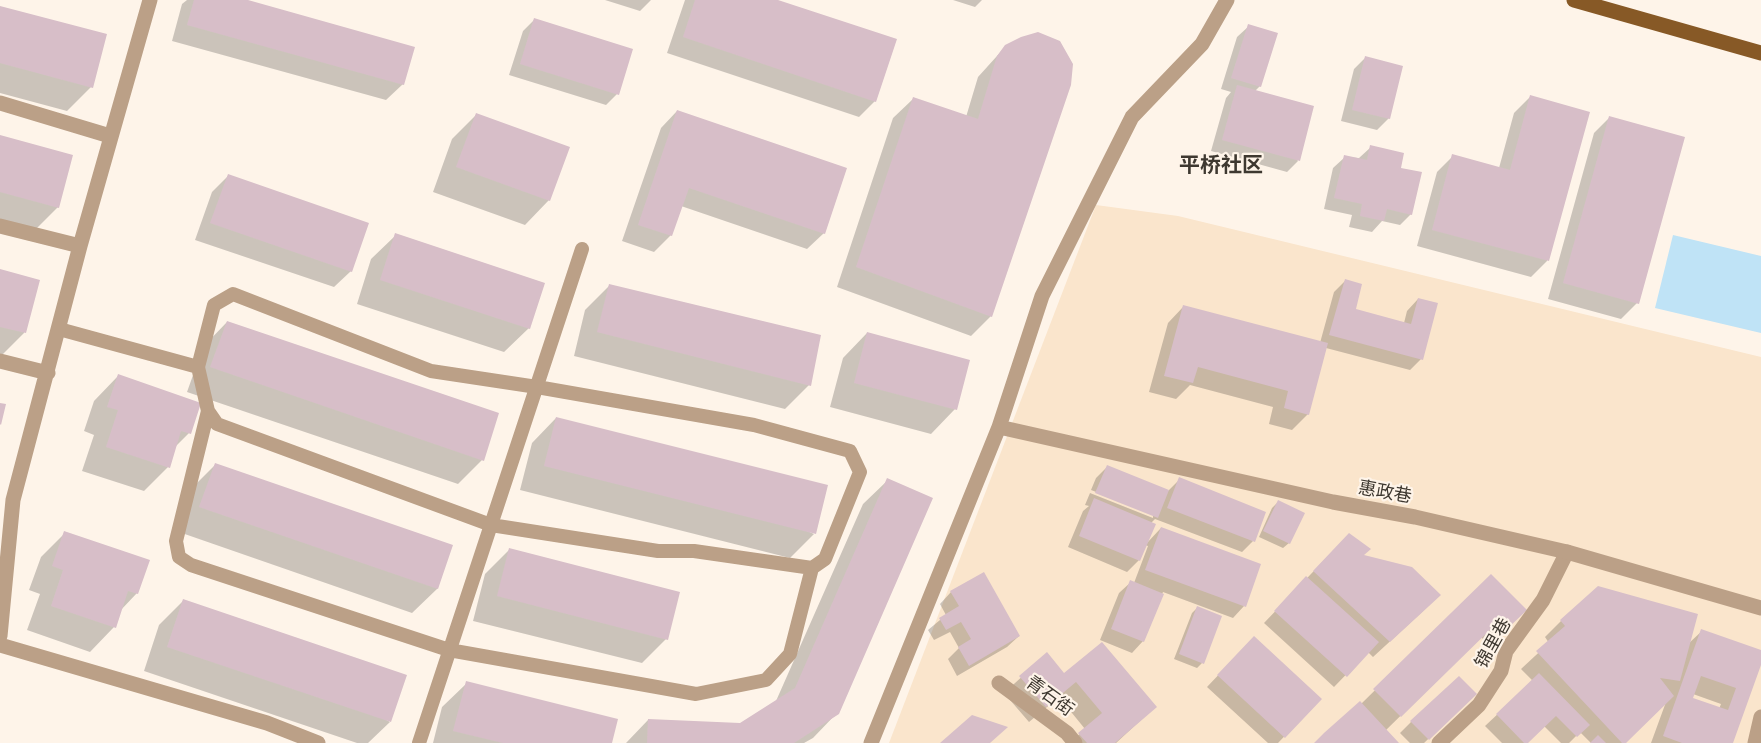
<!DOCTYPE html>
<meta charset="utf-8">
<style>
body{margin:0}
canvas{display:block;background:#fef4e9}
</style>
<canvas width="1761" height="743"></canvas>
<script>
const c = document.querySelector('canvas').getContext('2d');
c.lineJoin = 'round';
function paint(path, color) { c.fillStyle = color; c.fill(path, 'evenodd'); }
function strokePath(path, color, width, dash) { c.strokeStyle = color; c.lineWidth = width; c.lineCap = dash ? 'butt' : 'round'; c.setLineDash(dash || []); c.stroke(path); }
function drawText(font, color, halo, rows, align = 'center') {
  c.font = font + ' Lato,"Noto Sans SC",sans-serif'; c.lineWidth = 4.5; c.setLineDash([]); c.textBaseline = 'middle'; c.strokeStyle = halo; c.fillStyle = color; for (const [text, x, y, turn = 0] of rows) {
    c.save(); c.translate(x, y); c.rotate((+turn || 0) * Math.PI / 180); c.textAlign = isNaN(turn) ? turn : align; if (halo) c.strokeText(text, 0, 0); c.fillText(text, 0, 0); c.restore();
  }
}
const built = new Path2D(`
 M1096 205 1178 216 1761 357V743H889Z`);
const water = new Path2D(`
 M1673 235 1761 256V333L1655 308Z`);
const shadow = new Path2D(`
 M187 0H242L403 84 386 100 172 41 182 4Z
 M605 0H651L640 11Z
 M685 0H774L875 101 859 117 667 53Z
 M953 0H982L975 7Z
 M0 7 91 87 67 111 0 93Z
 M534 20 617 94 606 105 509 75 523 31Z
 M1249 26 1260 86 1255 91 1298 161 1287 172 1211 151 1226 98 1231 92 1221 89 1237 37Z
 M1006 46 991 316 971 336 837 287 893 118 913 99 966 117 978 77Z
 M1365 58 1389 118 1377 130 1341 121 1354 69Z
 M1530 97 1588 113 1547 261 1531 277 1417 246 1437 172 1453 156 1499 168 1514 113Z
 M677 111 824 233 807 249 681 206 671 235 654 252 622 241 661 128Z
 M477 114 549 200 525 225 433 192 452 139Z
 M1610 117 1637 303 1621 319 1548 299 1594 133Z
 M0 137 58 207 33 232 0 223Z
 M1371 147 1399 169 1411 214 1400 225 1382 221 1372 232 1349 227 1352 215 1324 209 1333 168 1345 157 1359 158Z
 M228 176 351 271 334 287 195 240 212 192Z
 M396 235 529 328 504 352 357 304 371 259Z
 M0 271 39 281 24 333 0 357Z
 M1345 281 1354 310 1404 323 1407 311 1418 299 1421 359 1410 370 1326 348 1308 414 1292 430 1269 424 1273 407 1190 385 1176 399 1149 392 1168 323 1184 306 1320 343 1334 292Z
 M610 285 809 385 785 409 574 356 585 310Z
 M227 322 482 460 458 484 187 392 203 347Z
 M867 333 955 409 931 434 830 407 843 358Z
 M118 376 189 433 174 448 168 467 144 491 82 471 94 435 84 431 94 401Z
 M556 418 814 534 790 558 520 490 532 443Z
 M215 465 451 546 437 589 412 613 176 531 191 489Z
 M1107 467 1168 491 1180 479 1253 541 1242 552 1155 519 1151 523 1146 544 1161 528 1244 606 1233 618 1163 592 1143 641 1132 653 1100 640 1119 593 1131 582 1134 583 1148 546 1145 545 1139 560 1127 572 1068 547 1083 511 1089 506 1085 505 1090 493 1153 518V514L1091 490 1096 478Z
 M888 480 837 713 813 738 804 743H626L648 720 740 724 776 701 863 504Z
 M1278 502 1289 543 1283 548 1259 537 1272 508Z
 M65 533 137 593 120 611 114 627 90 652 27 630 40 594 29 590 41 557Z
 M509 550 666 639 642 663 473 621 485 574Z
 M1333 551 1362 556 1423 611 1373 657 1368 652 1334 687 1264 623Z
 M1491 576 1525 610 1489 645 1481 637 1385 731 1397 743H1316L1361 704Z
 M951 592 1019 636 1007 647 957 676 948 659 959 648 950 632 934 640 928 630 946 615 940 604Z
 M183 601 390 722 368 743H357L144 671 159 625Z
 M1197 608 1202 663 1197 668 1174 659 1192 613Z
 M1561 621 1688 644 1702 631 1761 652V661L1732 743H1651L1666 702 1624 743H1591L1580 732 1569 743H1561L1544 726 1527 743H1502L1485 726 1533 681 1521 669 1549 643 1545 637ZM1693 694 1721 704 1719 709 1691 699Z
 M1243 649 1320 699 1278 743H1268L1207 687Z
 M1047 654 1064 675 1155 707 1116 743H1070L1085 729 1059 697 1029 722 1004 693Z
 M467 683 610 743H433L442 707Z
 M1475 694 1424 743H1410L1400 733 1411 722Z`);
const building = new Path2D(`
 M194 0H248L415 47 404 85 187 25Z
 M695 0H778L897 39 876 102 683 37Z
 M0 6 107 34 93 88 0 63Z
 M534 18 633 49 619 95 520 64Z
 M1248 24 1278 33 1261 87 1231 78Z
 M1038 32 1060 41 1073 64 1071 85 992 317 856 267 913 97 978 119 997 56 1005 45 1021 37Z
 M1365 56 1403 66 1390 119 1352 110Z
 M1237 85 1314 106 1300 161 1222 140Z
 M1530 95 1590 112 1549 261 1432 230 1452 154 1510 170Z
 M677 110 847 168 825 234 689 188 672 236 638 225Z
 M476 113 570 147 550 201 456 167Z
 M1609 116 1685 137 1639 304 1563 283Z
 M0 135 73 155 59 208 0 192Z
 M1370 145 1404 153 1401 168 1422 172 1412 215 1387 209 1384 221 1360 216 1362 204 1334 198 1344 155 1367 160Z
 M228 174 369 223 352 272 210 223Z
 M395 233 545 283 530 329 380 280Z
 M0 269 40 280 26 333 0 327Z
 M1345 279 1362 284 1356 309 1411 324 1418 298 1438 303 1423 360 1329 335Z
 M609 284 821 335 811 386 597 332Z
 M1183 305 1328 343 1309 415 1284 408 1288 391 1198 367 1193 383 1164 376Z
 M227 321 499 413 484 461 210 367Z
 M867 332 970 360 957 410 854 383Z
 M118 374 201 403 191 434 181 431 170 468 106 447 118 410 107 407Z
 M0 403 6 404 1 425 0 424Z
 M556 417 828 485 816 534 544 466Z
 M215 463 453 545 438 589 199 507Z
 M1107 465 1169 490 1158 518 1095 493Z
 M1179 477 1266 512 1255 542 1167 508Z
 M887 478 933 498 839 714 794 743H647L648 719 740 723 795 688Z
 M1094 498 1156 524 1140 561 1079 536Z
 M1278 500 1305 513 1290 544 1263 531Z
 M1161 527 1261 564 1246 607 1145 570Z
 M64 531 150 560 138 594 128 591 116 628 51 606 63 570 52 566Z
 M1349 533 1371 549 1364 555 1412 567 1441 595 1390 642 1313 571Z
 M509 548 680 592 668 640 497 596Z
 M984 572 1020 636 969 666 958 647 971 639 961 622 946 630 939 618 959 606 950 591Z
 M1491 574 1527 610 1506 630 1498 622 1401 717 1373 689Z
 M1306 576 1379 642 1347 677 1274 611Z
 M1130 580 1164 594 1144 642 1111 629Z
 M1598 586 1698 614 1680 681 1660 678 1674 696 1626 743H1622L1536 651 1565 626 1560 620Z
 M183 599 407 675 391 722 167 647Z
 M1197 606 1222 616 1204 664 1179 654Z
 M1701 629 1761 650V665L1733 743H1682L1663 736ZM1701 676 1736 688 1728 710 1693 698Z
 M1254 636 1322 699 1285 738 1217 675Z
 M1102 642 1157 707 1115 743H1087L1078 733 1102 713 1076 682 1046 707 1019 676 1047 652 1064 673Z
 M1539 673 1590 725 1577 737 1556 716 1528 743H1524L1496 714Z
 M1459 676 1477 694 1429 740 1410 721Z
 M466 681 618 719 612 743H503L453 731Z
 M1360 701 1399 743H1314L1324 733Z
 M972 715 1008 727 990 743H940Z
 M1598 735 1606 743H1590Z`);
const service = new Path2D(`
 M233 294 431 371 537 387 754 425 850 451 860 472 825 559 812 568 694 551H658L491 525 217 424 208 411 198 367 214 305Z
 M59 329 198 367
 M208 411 176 541 179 557 191 565 449 650 696 694 766 680 790 654 812 568
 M419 743 582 249`);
const pedestrian = new Path2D(`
 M999 683 1067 733 1075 743
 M1439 743 1479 705 1501 671 1506 651 1543 600 1567 552
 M1755 743 1761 717`);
const minor = new Path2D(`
 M0 103 110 136
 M0 226 80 246
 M0 361 48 373
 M999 427 1333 502 1415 517 1567 552 1761 608
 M0 636 13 500 80 246 150 0
 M0 645 267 723 318 743
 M871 743 999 427 1042 296 1132 117 1202 44 1227 0`);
const primary = new Path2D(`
 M1574 0 1761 53`);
const streetNames = [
 ["惠政巷",1385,492,10],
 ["锦里巷",1493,643,-61],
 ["青石街",1050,696,36]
];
const quarterNames = [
 ["平桥社区",1221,165]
];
paint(built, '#fae5cc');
paint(water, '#bfe3f6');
paint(shadow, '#0003');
paint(building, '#d7bec8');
strokePath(service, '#bba087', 14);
strokePath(pedestrian, '#bba087', 15);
strokePath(minor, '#bba087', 15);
strokePath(primary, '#875926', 15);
drawText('18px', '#3e3830', '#fef4e9', streetNames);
drawText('bold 21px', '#3e3830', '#fef4e9', quarterNames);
</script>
